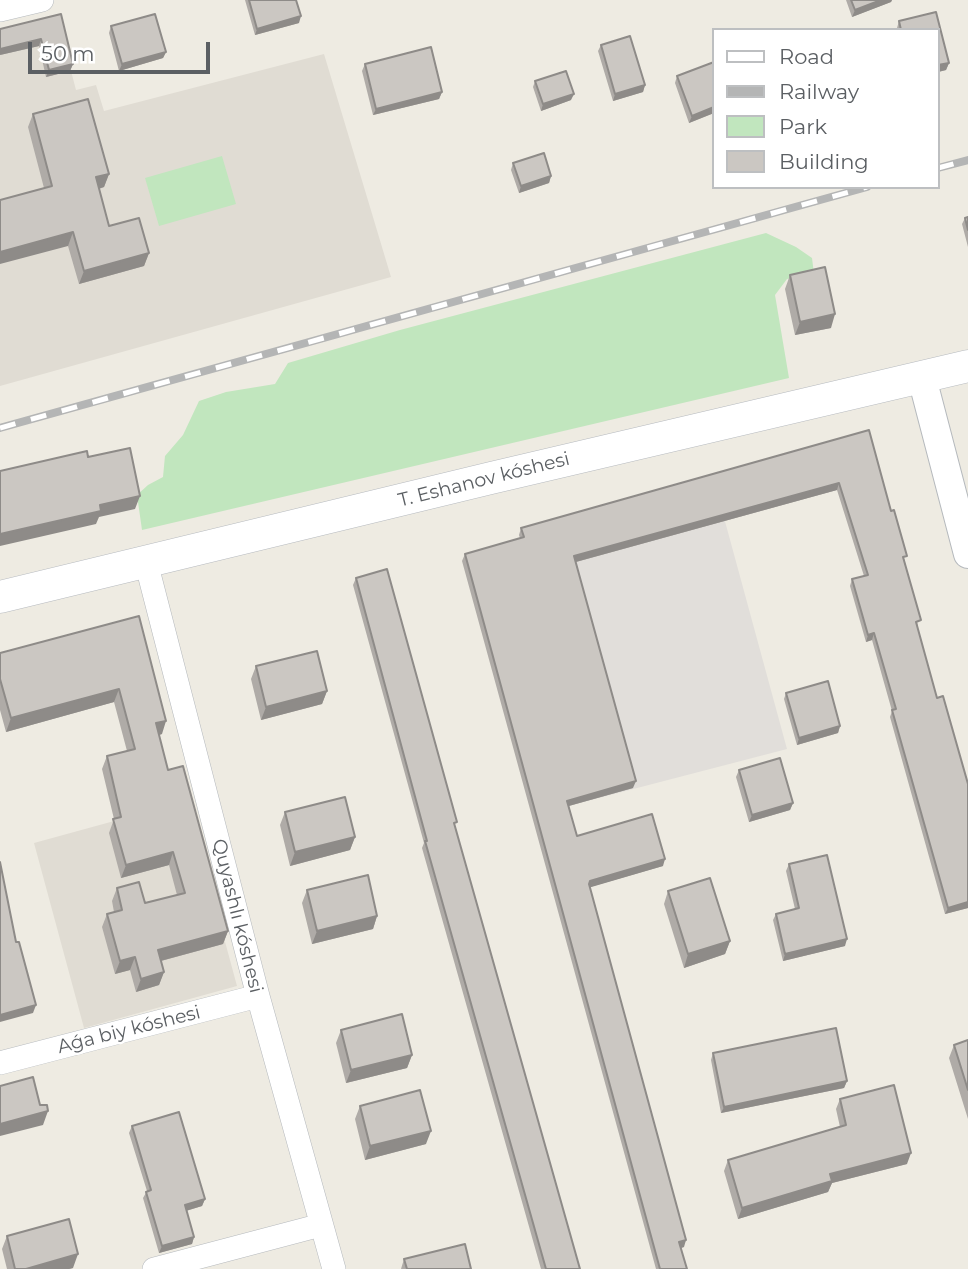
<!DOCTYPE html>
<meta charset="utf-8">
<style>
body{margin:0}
#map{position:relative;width:968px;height:1269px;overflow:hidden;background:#eeebe2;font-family:Montserrat,sans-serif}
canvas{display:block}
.legend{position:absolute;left:712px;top:28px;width:228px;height:161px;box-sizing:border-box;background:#fff;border:2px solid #bdbfc1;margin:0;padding:9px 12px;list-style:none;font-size:21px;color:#5b5f63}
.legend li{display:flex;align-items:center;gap:14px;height:35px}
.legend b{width:35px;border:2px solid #bdbfc1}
.scale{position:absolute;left:28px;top:42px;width:182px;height:32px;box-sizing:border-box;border:4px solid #5b5f63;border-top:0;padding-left:9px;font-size:21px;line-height:24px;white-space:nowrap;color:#5b5f63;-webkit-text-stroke:5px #fff;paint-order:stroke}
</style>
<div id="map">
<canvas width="968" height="1269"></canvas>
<ul class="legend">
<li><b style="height:9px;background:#fff"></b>Road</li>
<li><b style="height:9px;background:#b4b5b5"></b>Railway</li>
<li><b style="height:19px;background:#c1e6be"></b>Park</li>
<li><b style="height:19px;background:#cbc7c2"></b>Building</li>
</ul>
<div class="scale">50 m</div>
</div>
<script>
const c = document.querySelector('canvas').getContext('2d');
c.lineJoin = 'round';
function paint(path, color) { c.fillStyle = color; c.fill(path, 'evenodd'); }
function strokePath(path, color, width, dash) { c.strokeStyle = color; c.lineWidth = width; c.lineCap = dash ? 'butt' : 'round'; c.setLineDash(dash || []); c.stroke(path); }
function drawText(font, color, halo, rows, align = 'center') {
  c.font = font + ' Montserrat,sans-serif'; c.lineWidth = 5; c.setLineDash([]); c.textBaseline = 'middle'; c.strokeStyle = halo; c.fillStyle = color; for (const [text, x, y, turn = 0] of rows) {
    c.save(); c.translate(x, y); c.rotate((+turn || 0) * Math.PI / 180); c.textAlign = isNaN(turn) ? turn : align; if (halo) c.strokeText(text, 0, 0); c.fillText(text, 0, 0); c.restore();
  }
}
const industrial = new Path2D(`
 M714 481 787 749 591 800 519 535Z`);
const education = new Path2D(`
 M58 21 76 90 96 85 104 111 324 54 391 277 0 386V35Z
 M187 801 237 986 84 1028 34 843Z`);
const green = new Path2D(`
 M222 156 236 204 159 226 145 178Z
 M766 233 796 247 812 258 814 274 787 279 775 295 789 378 142 530 137 495 148 485 163 477 165 456 183 435 199 401 226 392 275 384 288 363 400 330Z`);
const minor = new Path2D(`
 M0 10 42 0
 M146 562 258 996 334 1269
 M0 1063 258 996
 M154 1269 321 1225`);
const tertiary = new Path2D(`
 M922 378 968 554`);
const secondary = new Path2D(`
 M0 597 491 478 968 366`);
const rail = new Path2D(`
 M938 168 968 160
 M0 428 867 187`);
const wall = new Path2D(`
 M245 0H296L299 23 255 35Z
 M846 0H892L891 2 852 17Z
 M936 12 949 63 946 70 938 72V30H897V28L899 21Z
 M61 14 73 64 70 71 46 77 39 46 0 55Z
 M111 26 166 52 163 58 119 71 109 33Z
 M601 45 645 85 643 92 613 101 598 51Z
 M714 62V113L689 123 675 83 677 76Z
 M365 64 442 92 439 99 373 115 362 71Z
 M535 81 571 100 541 111 533 87Z
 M33 114 109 174 104 187 99 189 109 226 149 253 144 266 79 284 68 246 44 188 28 127Z
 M513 163 551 176 549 183 519 193 511 170Z
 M968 217V247L962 224 965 218Z
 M790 275 831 328 795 335 785 289Z
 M869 430 905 562 918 627H917L968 908 945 914 890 717 892 711 872 640 866 642 850 586 852 579 864 576 837 490 576 562 633 788 569 806 577 836 663 866 590 887 684 1247 681 1248 687 1269H656L462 561 465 554 520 538 519 535 521 528Z
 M356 578 455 827 580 1269H541L422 848 424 843 353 585Z
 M139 616 162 734 159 735 168 770 228 931 223 944 161 961 164 972 159 985 136 992 130 970 115 974 102 927 107 914 114 912 112 901 117 888 145 903 177 895 169 865 121 878 109 833 114 819 102 769 107 756 127 751 114 702 6 732 0 710V653Z
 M256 666 327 691 322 704 261 720 251 679Z
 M786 693 840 726 838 733 797 745 784 699Z
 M739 770 793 803 790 810 749 822 736 777Z
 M285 812 355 837 350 850 290 866 280 825Z
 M789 864 845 946 783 961 773 920 776 914 795 909 786 871Z
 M307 890 377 916 373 929 312 944 302 903Z
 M668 891 730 941 725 954 684 968 664 904Z
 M341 1030 412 1055 407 1068 346 1083 336 1043Z
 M968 1040V1119L949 1058 954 1045Z
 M713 1053 847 1081 844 1088 721 1113 711 1060Z
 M840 1099 907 1164 832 1183 828 1192 738 1219 724 1171 728 1160 840 1127 836 1109Z
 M360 1106 426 1144 365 1160 355 1119Z
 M132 1126 205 1199 202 1206 186 1211 194 1237 192 1244 159 1253 143 1198 147 1191 129 1133Z
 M7 1236 73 1268 69 1269H7L2 1249Z
 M404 1259 471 1269H401Z`);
const shadedWall = new Path2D(`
 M881 0H892L891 2 852 17 855 10Z
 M301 16 299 23 255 35 257 29Z
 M41 39 39 46 0 55V49Z
 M166 52 163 58 119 71 122 64Z
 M949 63 946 70 938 72V65Z
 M73 64 70 71 46 77 49 70Z
 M645 85 643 92 613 101 615 94Z
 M442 92 439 99 373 115 376 109Z
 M574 94 571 100 541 111 543 104Z
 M714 107V113L689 123 692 116Z
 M109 174 104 187 91 191 96 177Z
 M551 176 549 183 519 193 521 186Z
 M73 232 68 246 0 264V252Z
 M149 253 144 266 79 284 84 271Z
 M835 314 831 328 795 335 800 322Z
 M839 483 837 490 572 563 574 556Z
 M140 496 135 509 99 517 96 524 0 546V534L100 505Z
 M874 633 872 640 866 642 868 635Z
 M119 689 114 702 6 732 11 718Z
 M327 691 322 704 261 720 266 707Z
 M166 721 162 734 152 737 156 723Z
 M840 726 838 733 797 745 799 738Z
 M636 781 633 788 565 807 567 801Z
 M793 803 790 810 749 822 752 815Z
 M355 837 350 850 290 866 295 852Z
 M173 852 169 865 121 878 126 865Z
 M665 859 663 866 588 888 590 881Z
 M968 902V908L945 914 948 908Z
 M377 916 373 929 312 944 317 931Z
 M228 931 223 944 153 963 158 950Z
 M847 939 845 946 783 961 785 954Z
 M730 941 725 954 684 968 688 954Z
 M135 957 130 970 115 974 120 961Z
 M164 972 159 985 136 992 141 979Z
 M36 1005 33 1013 0 1022V1015Z
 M412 1055 407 1068 346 1083 351 1070Z
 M847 1081 844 1088 721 1113 724 1107Z
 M48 1111 43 1125 0 1136V1124Z
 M431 1131 426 1144 365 1160 370 1146Z
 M911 1153 907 1164 832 1183 828 1192 738 1219 742 1208 830 1174Z
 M205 1199 202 1206 182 1212 185 1205Z
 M194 1237 192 1244 159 1253 162 1246Z
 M686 1240 684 1247 677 1249 679 1242Z
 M78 1254 73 1268 69 1269H26Z`);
const building = new Path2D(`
 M249 0H296L301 16 257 29Z
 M851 0H881L855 10Z
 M936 12 949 63 938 65V30H901L899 21Z
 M61 14 73 64 49 70 41 39 0 49V29Z
 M155 14 166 52 122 64 111 26Z
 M630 36 645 85 615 94 601 45Z
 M431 47 442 92 376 109 365 64Z
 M714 62V107L692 116 677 76Z
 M566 71 574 94 543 104 535 81Z
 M88 99 109 174 96 177 109 226 139 218 149 253 84 271 73 232 0 252V200L52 186 33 114Z
 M544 153 551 176 521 186 513 163Z
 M968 217V230L965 218Z
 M825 267 835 314 800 322 790 275Z
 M869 430 891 511 894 510 907 556 903 557 921 620 916 622 937 698 943 696 968 784V902L948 908 892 710 896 709 874 633 868 635 852 579 868 575 839 483 574 556 636 781 567 801 577 836 652 814 665 859 590 881 589 884 686 1240 679 1242 687 1269H660L465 554 524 537 521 528Z
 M130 448 140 496 100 505 101 511 0 534V471L87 451 88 457Z
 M387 569 457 822 454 823 580 1269H546L425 841H427L356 578Z
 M139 616 166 721 156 723 168 770 183 766 228 931 158 950 164 972 141 979 135 957 120 961 107 914 122 910 117 888 139 882 145 903 185 893 173 852 126 865 113 819 121 817 107 756 135 749 119 689 11 718 0 679V653Z
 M317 651 327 691 266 707 256 666Z
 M828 681 840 726 799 738 786 693Z
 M780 758 793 803 752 815 739 770Z
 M345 797 355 837 295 852 285 812Z
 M827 855 847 939 785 954 776 914 799 908 789 864Z
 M0 862 16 942H19L36 1005 0 1015Z
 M368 875 377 916 317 931 307 890Z
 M710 878 730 941 688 954 668 891Z
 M402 1014 412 1055 351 1070 341 1030Z
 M836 1028 847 1081 724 1107 713 1053Z
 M968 1040V1090L954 1045Z
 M33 1077 40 1105H47L48 1111 0 1124V1086Z
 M894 1085 911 1153 830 1174 832 1181 742 1208 728 1160 846 1125 840 1099Z
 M420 1090 431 1131 370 1146 360 1106Z
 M179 1112 205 1199 185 1205 194 1237 162 1246 146 1192 151 1190 132 1126Z
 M69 1219 78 1254 26 1269H15L7 1236Z
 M465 1244 471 1269H407L404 1259Z`);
const streetNames = [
 ["T. Eshanov kóshesi",484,480,-14],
 ["Quyashlı kóshesi",237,916,76],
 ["Aǵa biy kóshesi",129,1030,-14]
];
paint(industrial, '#e1deda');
paint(education, '#e0dcd3');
paint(green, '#c1e6be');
strokePath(minor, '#b5b9bd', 24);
strokePath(tertiary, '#b5b9bd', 30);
strokePath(secondary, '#b6babf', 33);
strokePath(minor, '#fff', 23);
strokePath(tertiary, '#fff', 28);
strokePath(secondary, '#fff', 32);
strokePath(rail, '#b4b5b5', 8);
strokePath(rail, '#fff', 5, [16]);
paint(wall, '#afaba7');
paint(shadedWall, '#8e8b88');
paint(building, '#cbc7c2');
strokePath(building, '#8e8b88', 2);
drawText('19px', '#5b5f63', '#fff', streetNames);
</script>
